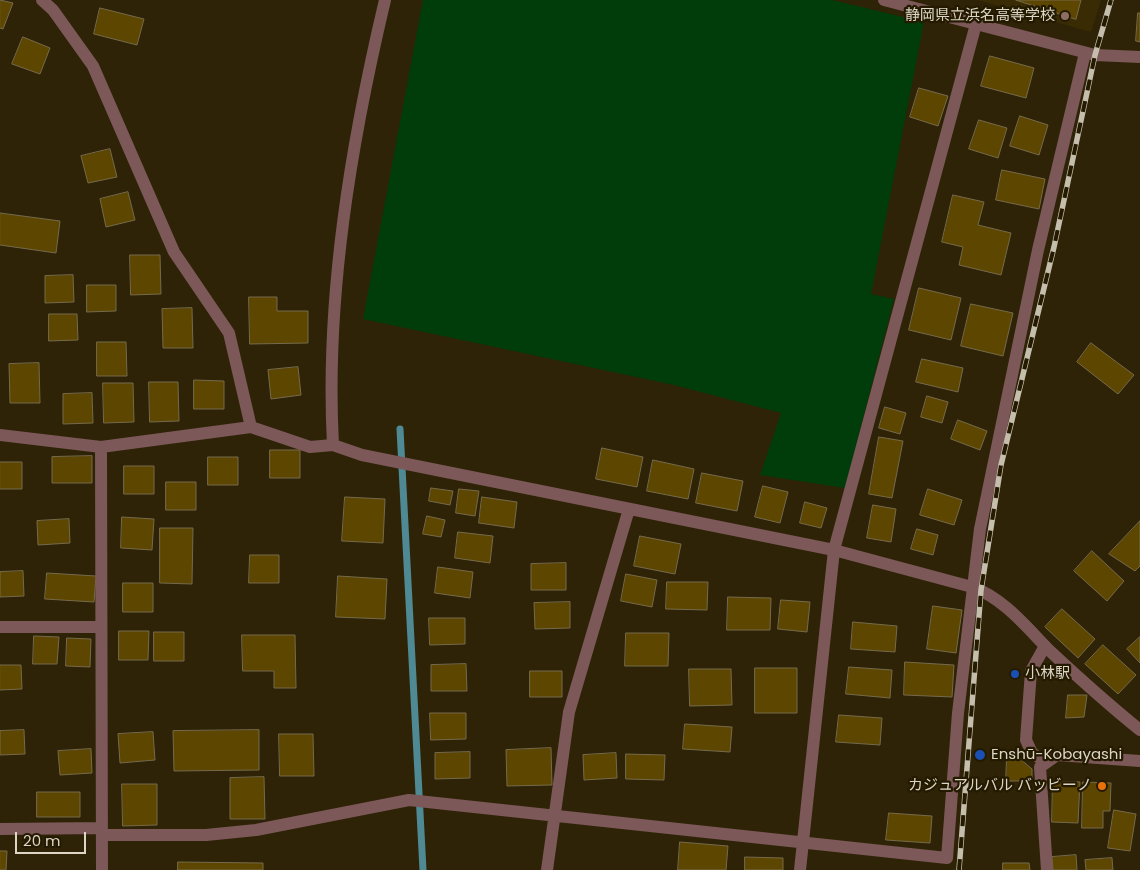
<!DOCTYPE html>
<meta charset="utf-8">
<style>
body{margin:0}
#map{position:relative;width:1140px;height:870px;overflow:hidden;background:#2e2306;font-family:Poppins,sans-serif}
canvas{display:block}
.scale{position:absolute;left:15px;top:832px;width:71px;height:22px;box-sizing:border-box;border:2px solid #ddd6c6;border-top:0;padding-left:6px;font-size:15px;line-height:18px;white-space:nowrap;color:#ddd6c6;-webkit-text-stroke:4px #241a00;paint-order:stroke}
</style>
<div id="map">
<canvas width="1140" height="870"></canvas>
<div class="scale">20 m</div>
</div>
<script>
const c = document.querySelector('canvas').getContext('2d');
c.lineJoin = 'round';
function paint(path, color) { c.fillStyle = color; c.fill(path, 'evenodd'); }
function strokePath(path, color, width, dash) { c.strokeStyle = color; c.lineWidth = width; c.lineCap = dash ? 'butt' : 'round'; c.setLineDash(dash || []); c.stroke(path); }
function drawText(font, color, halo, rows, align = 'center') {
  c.font = font + ' Poppins,"Noto Sans JP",sans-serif'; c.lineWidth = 4.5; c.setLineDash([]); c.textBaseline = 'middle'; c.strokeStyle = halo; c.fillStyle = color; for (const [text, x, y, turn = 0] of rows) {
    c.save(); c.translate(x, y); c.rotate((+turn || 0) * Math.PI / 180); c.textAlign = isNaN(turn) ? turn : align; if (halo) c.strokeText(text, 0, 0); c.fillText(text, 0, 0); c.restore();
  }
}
const built = new Path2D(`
 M978 0H1101L1091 32Z`);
const green = new Path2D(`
 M423 0H832L924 22 871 294 894 299 845 488 760 475 781 413 674 385 363 319Z`);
const stream = new Path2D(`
 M400 429 423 870`);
const building = new Path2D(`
 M0 0 13 3 3 29 0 28Z
 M1016 0H1081L1076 19Z
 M100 8 144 19 137 45 94 34Z
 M1138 13H1140V42L1136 41Z
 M23 37 50 48 40 74 12 64Z
 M990 56 1034 68 1026 98 981 86Z
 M919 88 948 96 938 126 910 117Z
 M1020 116 1048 125 1039 155 1010 146Z
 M979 120 1007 128 998 158 969 149Z
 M110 149 117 177 88 183 81 156Z
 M1002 170 1045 179 1039 209 996 200Z
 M128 192 135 220 106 227 100 199Z
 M953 195 984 202 978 225 1011 233 1001 275 959 265 963 247 942 242Z
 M0 213 60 221 56 253 0 245Z
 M130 255H160L161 294 131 295Z
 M73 275 74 302 45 303V276Z
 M87 285H116V311L87 312Z
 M919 288 961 298 951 340 909 330Z
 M249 297H277V311H308V343L250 344Z
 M971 304 1013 313 1003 356 961 346Z
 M192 308 193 348H163L162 309Z
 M49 314H77L78 340 49 341Z
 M97 342H126L127 376H97Z
 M1091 343 1134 375 1118 394 1077 362Z
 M922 359 963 368 958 392 916 382Z
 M39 363 40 403H10L9 364Z
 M298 367 301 395 271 399 268 370Z
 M194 380 224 381V409H194Z
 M149 382H178L179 421 150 422Z
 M103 383H133L134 422 104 423Z
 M92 393 93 423 63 424V394Z
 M927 396 948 402 942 423 921 417Z
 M885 407 906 413 900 434 879 428Z
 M958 420 987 431 980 450 951 439Z
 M879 437 903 441 892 498 869 494Z
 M602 448 643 457 637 487 596 479Z
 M270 450H300V478H270Z
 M92 456V483H52V457Z
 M208 457H238V485H208Z
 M653 460 694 469 688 499 647 491Z
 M0 462H22V489H0Z
 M124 466H154V494H124Z
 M702 473 743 481 737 511 696 503Z
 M166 482H196V510H166Z
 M763 486 788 492 780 523 755 517Z
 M431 488 453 491 450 505 429 501Z
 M459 489 479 491 475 516 456 513Z
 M928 489 962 500 954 525 920 515Z
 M345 497 385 499 383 543 342 541Z
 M482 497 517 502 514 528 479 523Z
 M805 502 827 508 821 528 800 523Z
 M873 505 896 509 891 542 867 538Z
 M427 516 445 520 441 537 423 534Z
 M122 517 154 519 152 550 121 548Z
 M69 519 70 543 38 545 37 521Z
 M1140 521V566L1135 571 1109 554Z
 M160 528H193L192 584 160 583Z
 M917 529 938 535 933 555 911 549Z
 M458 532 493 536 490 563 455 558Z
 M640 536 681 544 675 574 634 566Z
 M1092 551 1124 581 1107 601 1074 571Z
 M250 555H279V583H249Z
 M566 563V590H531V564Z
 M438 567 473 572 470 598 435 593Z
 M23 571 24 596 0 597V572Z
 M47 573 96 576 94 602 45 599Z
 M626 574 657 580 652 607 621 601Z
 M338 576 387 579 385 619 336 617Z
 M667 582H708L707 610 666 609Z
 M123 583H153V612H123Z
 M728 597 771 598 770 630H727Z
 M781 600 810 602 807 632 778 629Z
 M570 602V628L535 629 534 603Z
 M933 606 962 610 956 653 927 649Z
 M1062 609 1095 639 1078 658 1045 627Z
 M429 618H465V644L430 645Z
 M853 622 897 626 895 652 851 649Z
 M119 631H149L148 660H119Z
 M154 632H184V661H154Z
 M626 633H669L668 666H625Z
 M242 635H295L296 688H274V671H243Z
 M34 636 59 637 57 664H33Z
 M1140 637V663L1127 649Z
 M67 638 91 639 90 667 66 666Z
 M1103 645 1136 675 1118 694 1085 664Z
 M905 662 954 665 952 697 904 695Z
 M466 664 467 691H431V665Z
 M0 665H21L22 689 0 690Z
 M849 667 892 670 890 698 846 694Z
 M755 668H797V713H755Z
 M689 669H731L732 705 690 706Z
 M530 671H562V697H530Z
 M1068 695H1087L1084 717 1066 718Z
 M430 713H466V739L431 740Z
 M839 715 882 718 880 745 836 742Z
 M685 724 732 727 730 752 683 749Z
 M24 730 25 754 0 755V731Z
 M259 730V770L174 771 173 731Z
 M153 732 155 760 120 763 118 734Z
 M279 734H313L314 776H280Z
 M551 748 552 785 507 786 506 750Z
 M91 749 92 773 60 775 58 751Z
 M470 752V778L435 779V753Z
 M616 753 617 778 584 780 583 755Z
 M626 754 665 755 664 780 626 779Z
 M1007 758H1019L1032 769V781H1006Z
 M264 777 265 819H230V778Z
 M1053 781 1080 782 1078 823 1052 822Z
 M1083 782 1111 783 1110 811H1103V828H1082Z
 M122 784H157V825L123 826Z
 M37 792H80V817H37Z
 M1114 810 1136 814 1130 851 1108 848Z
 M889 813 932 816 930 843 886 840Z
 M680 842 728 846 726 870H678Z
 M0 851H7L6 870H0Z
 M1076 855 1077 870H1053L1052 857Z
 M745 857 783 858V870H745Z
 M1112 858 1113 870H1086L1085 860Z
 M178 862 263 863V870H178Z
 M1003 863H1029L1030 870H1003Z`);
const service = new Path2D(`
 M1045 646 1031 671 1026 740 1032 753 1046 762`);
const minor = new Path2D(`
 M42 0 53 10 93 66 174 252 229 333 251 427
 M385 0C351 143 325 298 333 445L362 455 834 550 972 587C1004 598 1028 629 1051 652 1080 679 1109 705 1140 730
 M0 435 101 447 251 427 310 447 333 445
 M101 447 102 870
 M0 627H101
 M0 829 102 828
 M102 835H206L256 830 409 800 947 858 958 713 980 529 1038 250 1085 53
 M547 870 569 712 629 509
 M800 870 834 550 976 24
 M1047 870 1040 767 1057 755 1140 761`);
const tertiary = new Path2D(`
 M884 0 1095 55 1140 57`);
const rail = new Path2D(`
 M959 870 981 590 1001 465 1054 247 1095 55 1111 0`);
const markers = [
 [1065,16,5,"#8d6e63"],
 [1015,674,5,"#1a4fb4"],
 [980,755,6,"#1a4fb4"],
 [1102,786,5,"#e8710a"]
];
const poiNames = [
 ["静岡県立浜名高等学校",1055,16],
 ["小林駅",1025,674,"left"],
 ["Enshū-Kobayashi",991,755,"left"],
 ["カジュアルバル バッビーノ",1092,786]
];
paint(built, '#392b04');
paint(green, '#003d0a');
strokePath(stream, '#4e8994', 7);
paint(building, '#5d4700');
strokePath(building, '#766a4c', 1);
strokePath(service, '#7c5859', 12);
strokePath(minor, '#7c5859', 12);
strokePath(tertiary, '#7c5859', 12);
strokePath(rail, '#c6bead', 5.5);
strokePath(rail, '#241a00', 4, [11]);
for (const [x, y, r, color] of markers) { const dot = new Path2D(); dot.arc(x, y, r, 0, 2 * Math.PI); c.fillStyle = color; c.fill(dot); strokePath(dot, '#241a00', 2); }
drawText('15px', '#ddd6c6', '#241a00', poiNames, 'right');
</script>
